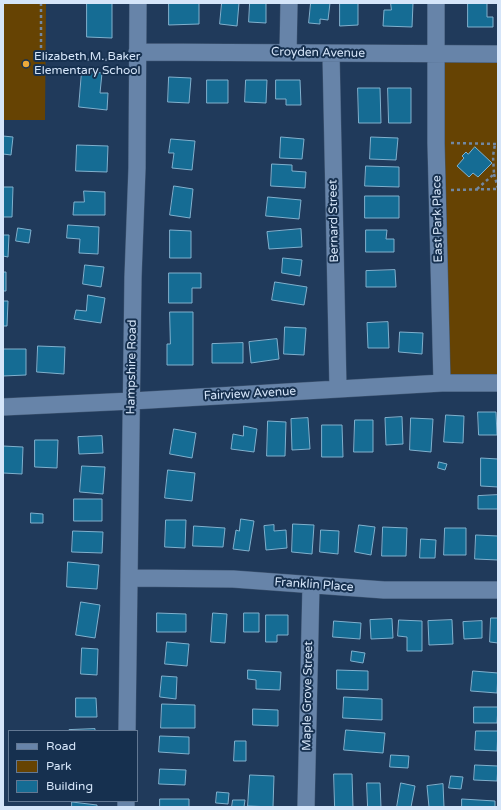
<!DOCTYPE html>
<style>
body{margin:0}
#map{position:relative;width:501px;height:810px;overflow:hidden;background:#203a5b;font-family:"Varela Round",sans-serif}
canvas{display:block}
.frame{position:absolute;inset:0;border:4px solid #d5e5f9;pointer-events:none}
.legend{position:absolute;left:8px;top:730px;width:130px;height:72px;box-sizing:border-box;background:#16304f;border:1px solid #627893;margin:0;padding:5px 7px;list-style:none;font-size:12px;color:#d5e5f9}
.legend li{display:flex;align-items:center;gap:8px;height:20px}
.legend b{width:20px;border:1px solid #627893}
</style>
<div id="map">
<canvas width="501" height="810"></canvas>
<div class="frame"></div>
<ul class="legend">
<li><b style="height:5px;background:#6784a9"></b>Road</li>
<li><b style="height:11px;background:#664303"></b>Park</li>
<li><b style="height:11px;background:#156c94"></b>Building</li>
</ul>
</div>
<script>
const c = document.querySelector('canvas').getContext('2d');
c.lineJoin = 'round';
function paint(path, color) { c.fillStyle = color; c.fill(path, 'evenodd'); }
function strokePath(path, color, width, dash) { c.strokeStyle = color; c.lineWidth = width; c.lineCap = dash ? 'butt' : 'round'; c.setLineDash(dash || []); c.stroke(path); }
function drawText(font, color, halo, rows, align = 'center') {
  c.font = font + ' "Varela Round",sans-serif'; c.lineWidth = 4; c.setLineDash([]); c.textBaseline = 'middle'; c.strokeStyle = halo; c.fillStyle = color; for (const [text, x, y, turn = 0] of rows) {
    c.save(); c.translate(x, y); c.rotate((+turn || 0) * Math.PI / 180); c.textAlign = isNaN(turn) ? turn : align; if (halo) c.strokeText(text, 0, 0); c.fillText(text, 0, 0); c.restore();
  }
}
const green = new Path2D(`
 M3 3H46L45 120H3Z
 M436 54H498V383H442Z`);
const building = new Path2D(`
 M87 3H112V38L87 37Z
 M169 3H199V24L169 25Z
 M222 3H239L237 26 220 24Z
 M250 3H266V23L249 22Z
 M311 3H330L328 20 320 19V24L309 23Z
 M340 3H358V25L340 26Z
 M391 3H413L412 27 383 26 384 10H391Z
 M468 3H487V17H493V27H468Z
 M82 71 102 73 100 93H108L107 110 79 107Z
 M169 77 191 78 189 103 168 102Z
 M207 80H228V103H207Z
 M246 80H267L266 103 245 102Z
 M276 80H300L301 105H286V99H276Z
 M358 88H380L381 123H359Z
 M388 88H411V123H389Z
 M3 136 13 137 11 155 3 154Z
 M281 137 304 139 302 159 280 158Z
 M371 137 398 138 396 160 370 159Z
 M171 139 195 141 192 170 172 168 174 153H169Z
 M77 145 108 146 107 172 76 171Z
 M475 147 492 163 478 177 473 173 469 177 457 166 464 158 462 156 466 152 468 154Z
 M272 164 292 165V171L306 172 305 188 271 186Z
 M366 166 399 167V187L365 186Z
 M174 186 193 189 190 218 170 215Z
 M3 187H13L12 217H3Z
 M84 191 105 192V215H73L74 202H84Z
 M365 196H399V218H365Z
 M268 197 301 200 299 219 266 216Z
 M68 225 99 227 98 254 79 253 80 239 67 238Z
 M18 228 31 230 29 243 16 241Z
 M301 229 302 247 269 249 267 232Z
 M170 230 191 231V258H170Z
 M366 230H387L386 239H394V252H366Z
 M3 235H9L8 257 3 256Z
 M283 258 302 260 300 276 282 273Z
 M85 265 104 267 101 287 83 284Z
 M395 270 396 287H366V271Z
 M3 272H6V291H3Z
 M169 273H201V288H192V303H169Z
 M275 282 307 287 304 305 272 300Z
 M88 295 105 298 101 323 74 319 76 310 86 311Z
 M3 301H8L7 326H3Z
 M170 312H193V365H167V344H170Z
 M388 322 389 348H368L367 323Z
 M285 327 306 328 304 355 284 354Z
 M400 332 423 333 422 354 399 352Z
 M277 339 279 359 251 363 249 342Z
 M243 343V363H212V344Z
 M38 346 65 347 64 374 37 372Z
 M3 349H26V375L3 376Z
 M478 412H496L497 435H479Z
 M446 415 464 416 463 443 444 442Z
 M402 417 403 444 386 445 385 418Z
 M308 418 310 449 292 450 291 419Z
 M411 418 433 419 431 452 410 450Z
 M355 420H373V452H354Z
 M268 421 286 422 285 456H267Z
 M322 425H342L343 457H322Z
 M244 426 257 429 254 452 231 449 233 434 243 436Z
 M174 429 196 433 192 458 170 454Z
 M102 436 103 453 79 454 78 437Z
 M35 440H58L57 468 35 467Z
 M3 446 23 447 22 474 3 473Z
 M481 458 498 459V487L481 486Z
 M439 462 447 464 445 470 438 468Z
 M82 466 105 467 103 494 80 492Z
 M168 470 195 473 192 501 165 498Z
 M498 495V509H478V496Z
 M74 499H102V521H74Z
 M31 513 43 514V523H31Z
 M241 519 254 521 249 551 233 549 236 530 239 531Z
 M166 520H186L185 548 165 547Z
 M293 524 314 525 312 554 292 552Z
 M274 525V531L286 530 287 548 266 550 264 526Z
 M359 525 375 527 371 555 355 552Z
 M194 526 225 528 223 547 193 546Z
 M383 527 407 528 406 556H382Z
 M445 528H466V555H444Z
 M321 530 339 531 338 554 320 552Z
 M73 531 103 532 102 553 72 552Z
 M476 535 498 536V560L475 559Z
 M421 539 436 540 435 558H420Z
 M68 562 99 565 97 589 67 587Z
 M81 602 100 605 95 638 76 635Z
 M157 613 186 614V632H157Z
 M213 613 227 614 225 643 211 642Z
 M244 613H259V632H244Z
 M266 615H288V635H277V642H266Z
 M491 618H498V643L490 642Z
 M392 619 393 638 371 639 370 620Z
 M399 620 422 621V651H407V637L398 636Z
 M452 620 453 644 429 645 428 621Z
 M334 621 361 623 360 639 333 637Z
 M482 621V638L464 639 463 622Z
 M167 642 189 644 187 666 165 664Z
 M82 648 98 649 97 675 81 674Z
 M352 651 365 653 363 663 351 661Z
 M248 670 281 672 280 690 256 689V680L248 679Z
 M337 670 368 671V690L337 689Z
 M473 671 498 673 497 693 471 691Z
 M162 676 177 677 176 699 160 697Z
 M344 697 382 699V720L343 718Z
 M76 698H96L97 717H76Z
 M162 704 195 705V728H161Z
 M474 707H498L497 723H474Z
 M253 709 278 710V726L253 725Z
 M95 729V731H69V730Z
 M346 730 385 733 383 753 344 750Z
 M476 731H498L497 751 475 750Z
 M160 736 189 737V754L159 752Z
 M235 741H246V761H234Z
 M391 755 409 756 408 768 390 767Z
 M475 765 498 766 497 781 474 780Z
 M160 769 186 770 185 785 159 784Z
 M334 774H352L353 807H335Z
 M250 775 274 776 273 807 248 806Z
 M451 776 463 777 461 789 449 788Z
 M367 783H380L381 807H368Z
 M401 783 415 786 411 807H397Z
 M443 784 444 807H429L427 786Z
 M217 792 229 793 228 804 216 803Z
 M160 799H189V807H160Z
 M462 799 495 801V807H462Z
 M233 800H245L244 807H232Z
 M72 802 97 805V807H72Z`);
const path = new Path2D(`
 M41 3V59L125 60
 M451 143 498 144
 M494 174 498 188
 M477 189 494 174 493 156 495 144
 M451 190 498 189`);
const minor = new Path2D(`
 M436 3V143L442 383
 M137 52 498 54
 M288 53 289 3
 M331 54 338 389
 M3 407 132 401 442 383H498
 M130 578 233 579 384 590H498
 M127 731 133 277 137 168 138 3
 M126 807V801
 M306 807 311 585`);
const markers = [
 [26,64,4,"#eca93b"]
];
const streetNames = [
 ["Croyden Avenue",318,53,1],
 ["East Park Place",438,219,-91],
 ["Bernard Street",334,221,-91],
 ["Hampshire Road",132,367,-89],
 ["Fairview Avenue",250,394,-3],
 ["Franklin Place",314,585,4],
 ["Maple Grove Street",308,696,-89]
];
const poiNames = [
 ["Elizabeth M. Baker",34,57],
 ["Elementary School",34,71]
];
paint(green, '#664303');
paint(building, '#156c94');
strokePath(building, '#80b0cd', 1);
strokePath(minor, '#415773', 18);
strokePath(path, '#7288a3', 2.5, [3, 3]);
strokePath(minor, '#6784a9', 17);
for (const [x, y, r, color] of markers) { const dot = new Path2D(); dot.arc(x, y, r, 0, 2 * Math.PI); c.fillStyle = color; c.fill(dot); strokePath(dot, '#16304f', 1.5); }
drawText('12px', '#d5e5f9', '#16304f', streetNames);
drawText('12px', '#d5e5f9', '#16304f', poiNames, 'left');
</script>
